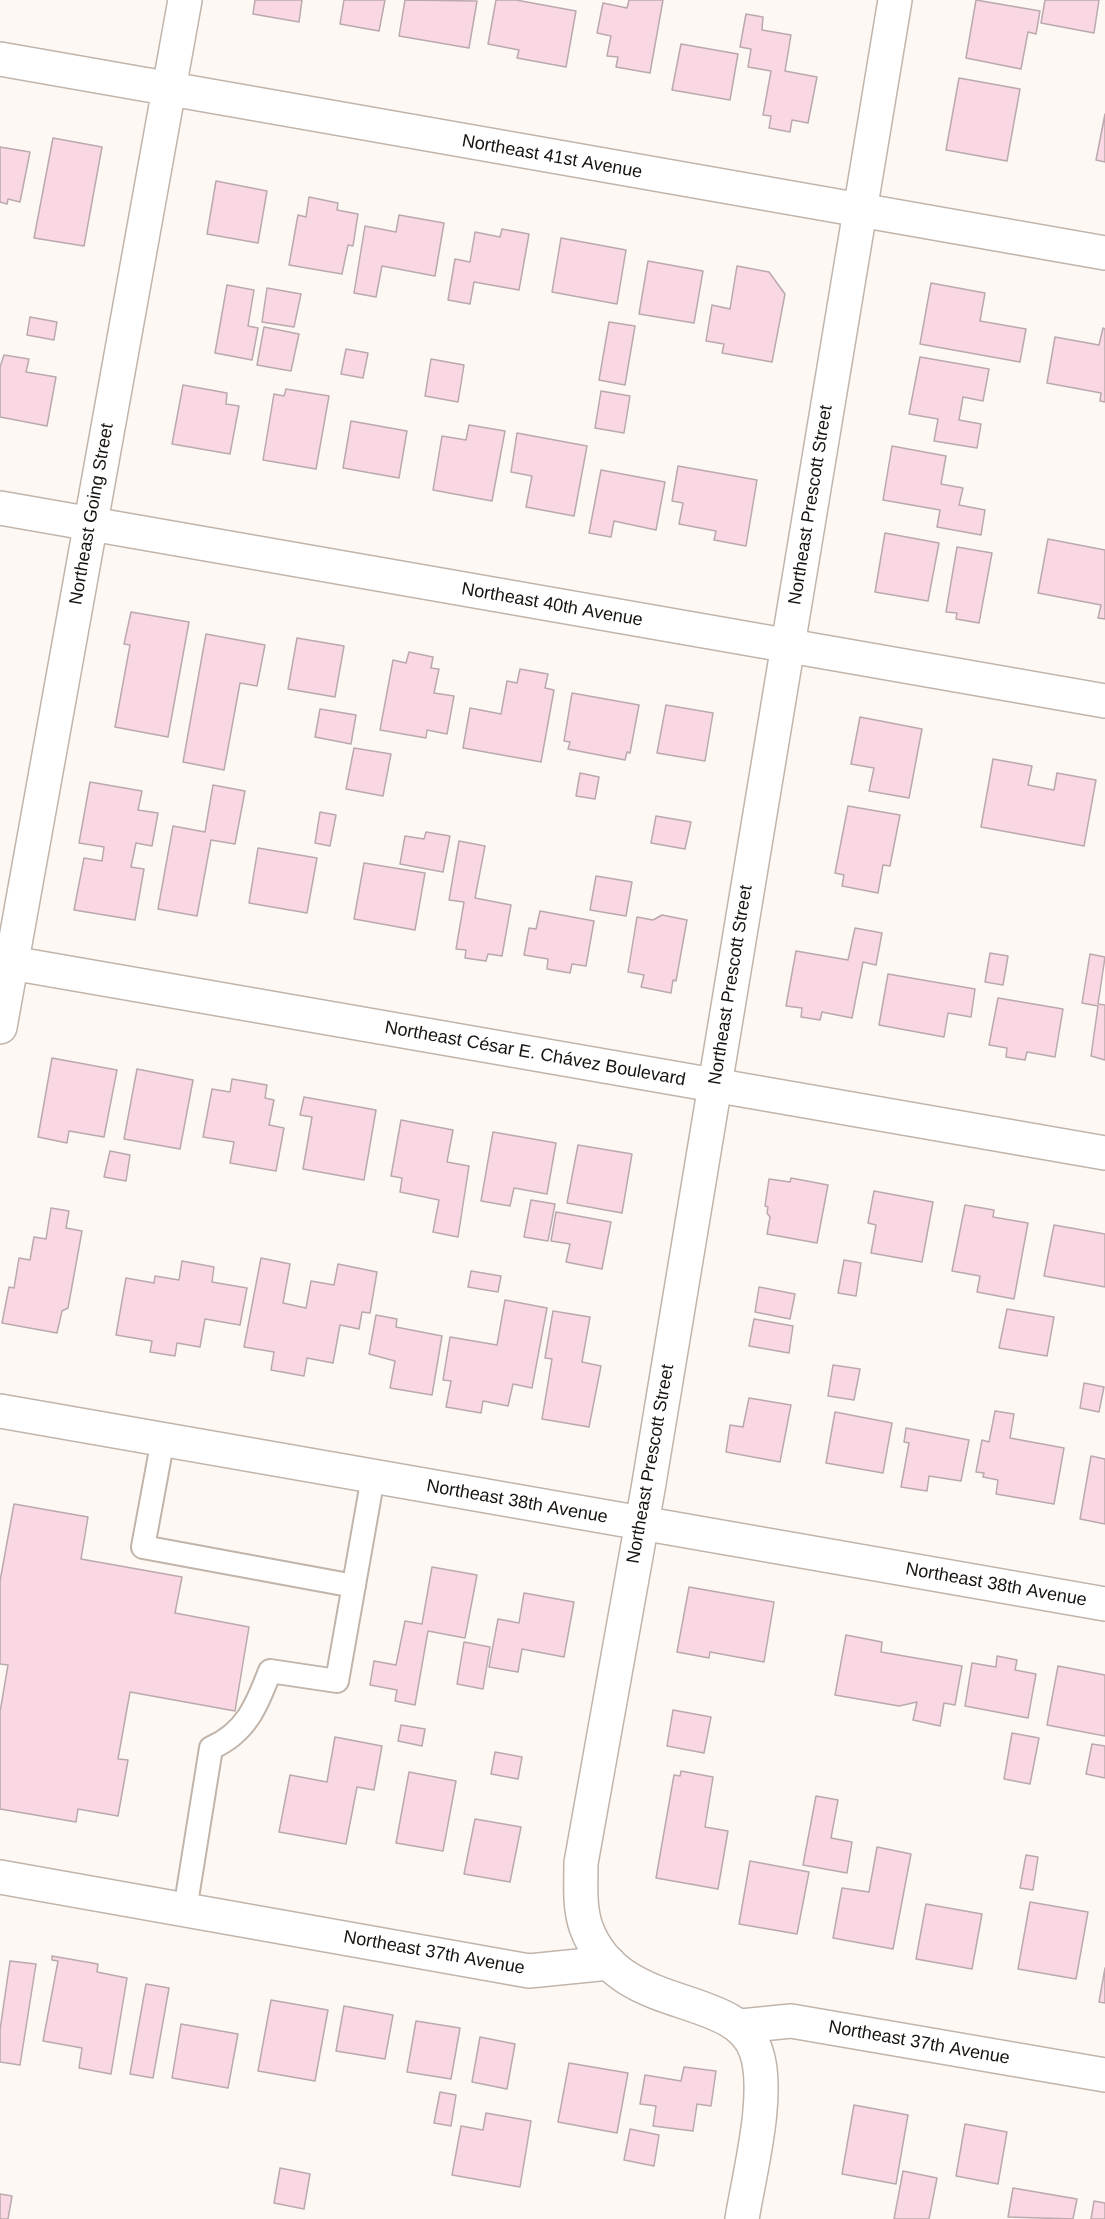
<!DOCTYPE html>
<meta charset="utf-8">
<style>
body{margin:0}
canvas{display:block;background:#fef8f4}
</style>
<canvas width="1105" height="2219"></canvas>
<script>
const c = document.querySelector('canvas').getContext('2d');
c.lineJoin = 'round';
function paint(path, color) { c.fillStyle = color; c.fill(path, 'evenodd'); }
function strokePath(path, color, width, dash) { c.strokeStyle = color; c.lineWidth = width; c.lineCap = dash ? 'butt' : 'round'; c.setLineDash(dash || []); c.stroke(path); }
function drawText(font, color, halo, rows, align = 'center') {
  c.font = font + ' Arial,sans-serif'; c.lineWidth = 6; c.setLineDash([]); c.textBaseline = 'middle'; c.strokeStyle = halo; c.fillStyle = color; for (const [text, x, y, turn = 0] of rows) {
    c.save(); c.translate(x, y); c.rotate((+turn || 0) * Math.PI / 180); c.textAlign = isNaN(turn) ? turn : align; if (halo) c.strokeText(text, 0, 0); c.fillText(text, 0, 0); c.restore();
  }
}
const building = new Path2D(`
 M255 0H302L299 22 253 14Z
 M344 0H385L379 31 340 24Z
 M405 0 477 1 469 48 399 36Z
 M496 0H516L576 11 566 67 517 58 519 50 488 44Z
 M629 0H663L650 73 616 67 618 57 607 56 611 36 597 33 603 3 627 8Z
 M976 0 1040 11 1036 34 1028 32 1021 69 966 58Z
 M1045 0H1099L1094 33 1041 23Z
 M746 14 763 17 762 30 791 35 785 71 817 77 808 123 792 120 790 132 769 128 771 116 763 115 771 71 748 67 751 49 740 47Z
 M681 44 738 54 730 100 672 90Z
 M959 78 1020 89 1007 161 946 150Z
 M1105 114V162L1096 160Z
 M53 138 102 147 84 246 34 238Z
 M0 147 30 152 20 202 8 199 7 204 0 202Z
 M216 181 267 191 258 243 207 234Z
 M309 197 338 203 337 210 358 214 353 246 348 245 342 274 289 265 298 215 306 217Z
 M399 215 444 223 435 276 382 266 376 297 354 293 365 226 396 232Z
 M502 229 529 234 519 290 474 282 470 304 448 300 455 259 470 262 475 232 500 237Z
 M561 238 626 250 617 304 552 292Z
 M648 261 703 271 694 323 639 314Z
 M737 266 769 272 785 294 772 362 722 353 724 344 706 341 712 305 730 309Z
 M931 283 985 293 980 321 1026 329 1020 362 920 344Z
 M227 285 254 290 248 326 258 328 252 360 215 353Z
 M267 288 301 294 294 327 262 322Z
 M30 317 57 322 54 340 27 335Z
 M609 322 635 326 625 385 599 380Z
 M264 327 299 334 291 371 257 365Z
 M1103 328 1105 329V402L1100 401 1101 393 1047 383 1055 337 1099 345Z
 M346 349 368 353 363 378 341 374Z
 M4 355 29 359 26 372 56 377 47 426 0 417V367Z
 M920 357 989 369 983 401 963 397 959 420 981 424 977 448 934 441 938 419 909 414Z
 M431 359 464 365 458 402 425 396Z
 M183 385 227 393 226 404 239 406 230 454 172 444Z
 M286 389 329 396 316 469 263 460 274 394 284 396Z
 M601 391 630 396 624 433 595 428Z
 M351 421 407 431 399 478 343 468Z
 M469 425 505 431 492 501 433 490 442 436 466 440Z
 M517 433 587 446 574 516 526 507 532 476 511 472Z
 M892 446 946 456 941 484 963 488 959 505 985 510 981 535 937 527 940 510 883 500Z
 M678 466 757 480 746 546 714 540 716 531 679 524 683 503 672 501Z
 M601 470 665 482 656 530 614 521 611 537 589 533Z
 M885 533 939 543 928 601 875 592Z
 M1048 539 1105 550V619L1098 618 1101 605 1038 593Z
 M957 547 992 553 979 623 956 619 957 613 946 612Z
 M131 612 189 622 168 737 115 727 130 645 124 644Z
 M206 634 265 645 257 686 240 683 224 770 183 762Z
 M297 638 344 646 335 697 288 689Z
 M409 652 433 657 431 668 439 669 434 693 454 696 447 734 427 730 426 738 380 730 393 660 406 663Z
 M520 669 548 674 545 688 554 690 541 762 463 748 470 708 501 714 507 681 517 683Z
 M572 693 639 705 630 753 627 752 625 760 568 749 570 742 564 741Z
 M666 705 713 713 705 761 657 753Z
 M320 709 356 715 351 744 315 737Z
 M860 717 922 729 909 798 869 791 874 768 851 764Z
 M354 748 391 754 383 796 346 789Z
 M993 759 1032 766 1028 785 1054 790 1057 773 1096 780 1084 846 981 827Z
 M580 773 599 777 595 799 576 796Z
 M90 782 142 791 138 810 158 813 152 846 136 843 131 867 144 869 135 920 74 910 84 858 102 861 104 847 79 843Z
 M213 785 245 791 235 844 211 840 197 916 158 909 173 826 205 832Z
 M848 806 900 815 890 866 883 865 878 893 842 886 844 875 835 873Z
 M320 812 336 815 330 846 315 843Z
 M656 816 691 822 685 849 651 843Z
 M426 832 450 836 443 872 400 864 405 836 424 839Z
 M459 841 485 846 475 898 511 905 502 956 488 954 486 961 465 958 466 950 456 949 464 902 449 900Z
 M258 848 317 858 307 913 249 903Z
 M364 863 425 873 415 930 354 919Z
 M596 876 632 882 626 916 590 910Z
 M540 911 594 921 586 966 572 964 570 973 547 969 548 959 524 955 529 928 536 929Z
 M662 915 687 920 676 981 673 980 671 993 641 987 644 975 628 972 637 917 653 920Z
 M855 928 882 933 876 965 863 962 852 1018 822 1012 820 1020 801 1017 802 1008 786 1006 796 951 848 960Z
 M990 953 1008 956 1003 985 985 982Z
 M1090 954 1105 957 1098 1004 1105 1005V1060L1091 1056 1098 1006 1082 1003Z
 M888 974 975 989 971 1017 948 1013 944 1037 879 1025Z
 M998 998 1063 1009 1055 1057 1027 1052 1025 1060 1006 1057 1007 1048 989 1045Z
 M52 1058 117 1070 104 1137 69 1131 67 1143 38 1137Z
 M137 1069 193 1080 180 1149 124 1139Z
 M232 1079 267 1085 265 1098 274 1100 269 1125 284 1128 276 1171 230 1163 234 1142 203 1137 212 1089 230 1092Z
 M304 1097 376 1110 364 1180 303 1169 312 1117 300 1115Z
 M401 1120 453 1130 447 1162 469 1166 458 1237 433 1232 439 1200 400 1192 402 1178 391 1176Z
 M493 1132 556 1143 547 1194 514 1188 510 1206 481 1201Z
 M578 1145 632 1154 622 1213 567 1203Z
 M110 1151 130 1155 126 1181 104 1177Z
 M791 1178 828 1185 817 1243 767 1234 770 1217 767 1213 768 1207 765 1206 769 1179 790 1182Z
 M874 1191 933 1202 922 1262 871 1253 876 1225 868 1223Z
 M531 1200 555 1204 548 1241 524 1237Z
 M965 1205 994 1210 993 1217 1028 1223 1014 1299 977 1292 980 1276 952 1271Z
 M51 1208 69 1211 66 1228 82 1231 68 1308 62 1311 57 1333 2 1323 9 1287 14 1288 19 1258 30 1260 34 1237 46 1239Z
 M556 1212 611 1222 602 1269 566 1262 570 1244 551 1241Z
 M1054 1225 1105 1234V1287L1044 1276Z
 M261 1258 290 1264 283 1303 306 1308 311 1281 334 1285 338 1264 377 1272 370 1313 362 1312 359 1329 340 1325 333 1363 307 1358 304 1376 271 1370 274 1352 244 1347Z
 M844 1260 861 1263 856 1296 838 1293Z
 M182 1261 214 1267 212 1282 247 1288 240 1325 205 1319 200 1347 177 1343 175 1356 150 1352 152 1341 116 1335 126 1278 154 1283 155 1276 179 1280Z
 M471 1271 501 1276 498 1292 468 1287Z
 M759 1287 795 1294 790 1319 755 1312Z
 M505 1300 547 1308 532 1388 513 1384 508 1406 483 1401 481 1413 446 1407 451 1381 443 1380 450 1337 497 1345Z
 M1007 1309 1054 1317 1047 1356 999 1348Z
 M553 1311 590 1317 582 1362 601 1366 589 1427 542 1419 552 1359 545 1358Z
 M376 1315 397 1319 396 1327 442 1336 432 1395 390 1388 395 1361 369 1354Z
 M754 1319 793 1326 789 1353 749 1346Z
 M833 1365 860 1369 854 1400 828 1396Z
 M1084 1383 1104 1387 1099 1412 1080 1408Z
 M749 1398 791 1405 780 1462 726 1452 730 1425 743 1427Z
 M995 1411 1014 1414 1010 1438 1064 1448 1054 1504 996 1494 998 1480 983 1477 984 1473 976 1472 982 1440 989 1442Z
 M835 1412 892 1423 883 1473 826 1463Z
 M906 1428 969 1440 961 1481 929 1476 927 1491 901 1487 909 1443 904 1442Z
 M1091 1456 1105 1459V1524L1080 1519Z
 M14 1504 88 1517 81 1559 182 1577 175 1613 249 1627 235 1711 130 1692 118 1759 128 1760 118 1816 78 1809 76 1822 0 1809V1712L8 1665 0 1664V1581Z
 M432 1567 477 1575 465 1638 428 1631 415 1705 395 1701 397 1690 370 1685 374 1661 396 1665 405 1621 422 1624Z
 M689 1587 774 1602 764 1662 710 1652 709 1658 677 1652Z
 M524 1593 574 1602 564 1657 522 1649 518 1672 489 1667 498 1619 519 1623Z
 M846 1635 882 1642 881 1652 962 1666 955 1705 944 1703 940 1726 913 1720 917 1702 899 1706 835 1695Z
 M464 1642 490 1647 483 1689 457 1684Z
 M997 1656 1017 1660 1015 1670 1036 1674 1028 1718 965 1706 972 1663 996 1667Z
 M1058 1666 1105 1675V1736L1047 1725Z
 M673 1710 711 1717 704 1753 667 1746Z
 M401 1725 425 1729 422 1746 398 1741Z
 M1012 1733 1039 1738 1030 1784 1004 1779Z
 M335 1737 382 1746 374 1790 357 1787 346 1844 279 1832 290 1775 327 1782Z
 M1092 1744 1105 1746V1778L1086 1774Z
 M495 1752 522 1757 518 1779 491 1774Z
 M681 1771 713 1777 705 1827 728 1831 718 1889 656 1878 674 1775 680 1776Z
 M409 1772 456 1781 443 1851 396 1843Z
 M816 1796 838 1800 831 1838 852 1842 847 1873 803 1865Z
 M475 1819 521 1827 510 1882 464 1874Z
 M877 1847 911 1854 893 1949 833 1938 842 1888 869 1892Z
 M1026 1855 1038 1857 1033 1890 1020 1888Z
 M750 1861 809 1872 797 1934 739 1924Z
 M1030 1902 1088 1912 1076 1979 1018 1969Z
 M926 1904 982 1914 972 1969 916 1959Z
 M52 1956 98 1964 97 1972 127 1978 111 2074 79 2068 82 2048 43 2041 58 1961 52 1960Z
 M10 1961 36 1964 20 2065 0 2062V2030Z
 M1105 1968V2003L1099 2002Z
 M146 1984 169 1988 153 2078 130 2074Z
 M271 2000 328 2010 315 2081 258 2071Z
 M344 2006 393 2015 385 2059 336 2051Z
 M416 2021 460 2028 451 2079 407 2072Z
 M181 2024 238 2034 228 2088 172 2078Z
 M480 2037 515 2044 507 2089 472 2082Z
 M569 2063 628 2073 617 2133 558 2122Z
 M684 2067 716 2071 711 2106 697 2104 693 2131 653 2126 656 2106 640 2104 645 2075 681 2081Z
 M440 2092 456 2095 451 2126 434 2123Z
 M854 2105 908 2115 896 2184 842 2174Z
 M486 2113 531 2121 520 2187 452 2175 461 2126 483 2130Z
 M965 2124 1007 2132 998 2184 956 2176Z
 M630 2129 659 2135 654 2166 624 2160Z
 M280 2168 310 2174 304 2209 274 2203Z
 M903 2171 937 2178 929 2219H894Z
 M1013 2188 1077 2199 1073 2219 1008 2217Z
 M0 2194 12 2196 8 2219H0Z
 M1094 2201 1105 2203V2219H1091Z`);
const service = new Path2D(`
 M163 1439 143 1547 354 1586
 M185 1910 211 1748C246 1733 257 1705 270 1671L337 1681 373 1477`);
const minor = new Path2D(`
 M0 59 1105 253
 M0 508 1105 701
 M0 961 1105 1153
 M0 1027 185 0
 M0 1411 1105 1604
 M0 1877 529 1971 609 1963
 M741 2026 791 2021 1105 2075`);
const tertiary = new Path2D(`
 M742 2219C749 2175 771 2093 756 2051 735 1989 618 2016 586 1927 579 1907 581 1884 581 1863L648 1489 895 0`);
const streetNames = [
 ["Northeast 41st Avenue",552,157,10],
 ["Northeast Prescott Street",811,505,-81],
 ["Northeast Going Street",92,514,-80],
 ["Northeast 40th Avenue",552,605,10],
 ["Northeast Prescott Street",731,985,-81],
 ["Northeast César E. Chávez Boulevard",535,1054,10],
 ["Northeast Prescott Street",651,1464,-80],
 ["Northeast 38th Avenue",517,1502,10],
 ["Northeast 38th Avenue",996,1585,10],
 ["Northeast 37th Avenue",434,1953,10],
 ["Northeast 37th Avenue",919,2043,10]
];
paint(building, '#f9d8e3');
strokePath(building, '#baa9ae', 1.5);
strokePath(service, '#c1b4aa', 26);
strokePath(minor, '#c1b4aa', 36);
strokePath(tertiary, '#c1b4aa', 36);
strokePath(service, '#fff', 22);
strokePath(minor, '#fff', 33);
strokePath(tertiary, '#fff', 33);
drawText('18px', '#17130f', '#fff', streetNames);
</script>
